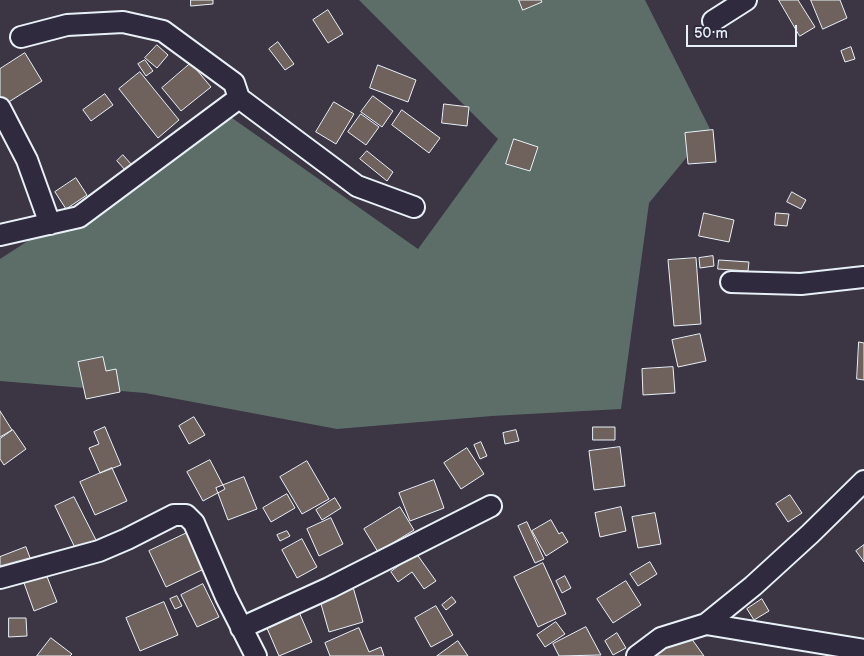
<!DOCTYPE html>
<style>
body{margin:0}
#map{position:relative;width:864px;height:656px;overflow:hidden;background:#3c3543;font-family:"Balsamiq Sans",sans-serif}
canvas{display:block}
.scale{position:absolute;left:686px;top:25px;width:111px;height:22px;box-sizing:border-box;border:2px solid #e8f1f8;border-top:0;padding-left:6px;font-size:15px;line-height:18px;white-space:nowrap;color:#e8f1f8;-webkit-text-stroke:4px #2f2a3d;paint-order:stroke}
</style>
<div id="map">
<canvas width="864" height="656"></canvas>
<div class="scale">50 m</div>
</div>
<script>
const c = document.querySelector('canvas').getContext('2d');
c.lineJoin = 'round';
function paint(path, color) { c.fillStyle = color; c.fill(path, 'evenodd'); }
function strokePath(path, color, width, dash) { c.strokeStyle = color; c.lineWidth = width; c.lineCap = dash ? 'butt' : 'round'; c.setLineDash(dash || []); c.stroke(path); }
const green = new Path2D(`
 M359 0H645L710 129 649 203 621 409 492 416 337 429 145 393 0 381V259L225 113 418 249 498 139Z`);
const building = new Path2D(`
 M191 0H213V4L191 6Z
 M519 0H541L542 2 523 10Z
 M779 0H798L815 27 800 36Z
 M811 0H840L847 18 823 29Z
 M328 10 343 34 328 43 313 20Z
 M278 42 294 64 285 70 269 49Z
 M157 45 168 55 157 68 145 58Z
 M851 47 855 59 845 62 841 51Z
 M25 53 42 81 4 105 0 98V69Z
 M145 60 153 71 146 76 138 64Z
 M191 63 211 87 181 111 162 88Z
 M378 65 416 80 408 102 370 88Z
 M140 72 179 120 158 138 119 89Z
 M105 94 113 105 91 121 83 110Z
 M373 96 393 111 382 127 361 112Z
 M334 102 354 114 336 144 316 132Z
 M444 104 469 107 467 126 442 123Z
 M402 110 440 138 429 153 392 125Z
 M361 114 379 127 366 145 348 132Z
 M713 130 716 162 688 164 685 133Z
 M514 139 538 147 530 171 506 164Z
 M367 151 393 172 387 181 360 159Z
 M123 155 132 165 126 171 117 161Z
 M76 178 87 195 66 209 55 192Z
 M792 192 806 200 801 209 787 202Z
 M704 213 734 220 729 242 699 236Z
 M776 213 789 214 787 226 775 225Z
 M713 256 714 266 700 268 699 258Z
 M696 258 701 324 674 326 668 260Z
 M719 260 749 262 748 271 718 269Z
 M700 334 706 361 678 367 672 340Z
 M859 342 864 343V380L857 379Z
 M103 357 106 371 116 369 120 392 86 399 78 362Z
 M673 367 675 393 643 395 642 369Z
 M0 411 12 430 0 437Z
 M194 417 205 435 189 444 179 426Z
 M105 427 121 465 100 473 89 448 99 444 94 432Z
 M593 427H615V440H593Z
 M13 430 26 449 4 465 0 459V439Z
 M516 430 519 441 505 444 503 433Z
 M481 442 487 456 480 459 474 445Z
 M620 447 625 486 594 490 589 451Z
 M467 448 484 474 461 489 444 463Z
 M210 460 225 489 203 501 187 472Z
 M307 461 329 499 302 514 280 477Z
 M112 468 127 501 95 515 80 482Z
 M244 477 257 509 228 520 216 488Z
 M434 480 444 508 410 521 399 493Z
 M287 494 295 508 271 522 263 508Z
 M790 495 802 513 788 522 776 504Z
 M74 497 97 542 77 552 55 506Z
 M335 498 341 508 322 520 316 510Z
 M400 507 414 530 378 552 364 529Z
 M621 507 626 531 600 537 595 513Z
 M655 513 661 544 638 548 632 517Z
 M331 518 343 544 319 556 307 529Z
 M551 520 559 534 562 532 568 542 546 556 532 531Z
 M527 522 544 559 535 563 518 526Z
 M287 531 290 536 280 541 277 535Z
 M189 532 206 568 166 587 149 551Z
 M302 539 317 567 297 578 282 550Z
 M864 545V562L856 551Z
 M26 547 32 563 0 574V557Z
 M416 553 436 581 424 589 412 572 398 582 391 572Z
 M650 562 657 574 638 586 630 574Z
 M543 563 566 614 538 627 514 577Z
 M46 574 57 602 34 611 24 583Z
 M565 576 571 588 562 593 556 581Z
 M626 581 641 605 613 623 597 599Z
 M203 584 219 617 197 627 181 595Z
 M353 587 363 622 329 632 319 597Z
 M177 596 182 606 175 609 170 599Z
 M452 597 456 602 446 610 442 605Z
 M762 599 769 611 754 620 747 609Z
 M164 602 178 635 140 651 126 618Z
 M436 606 453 635 431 647 415 618Z
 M299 612 312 642 279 656 266 626Z
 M9 618H26L27 636 9 637Z
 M556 622 565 634 545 647 537 635Z
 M586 627 601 655 559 656 553 644Z
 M359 628 369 652 381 647 384 656H330L325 643Z
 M686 631 704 656H651Z
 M617 633 626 648 613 655 605 641Z
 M51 638 72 654 70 656H37Z
 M458 641 468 656H437Z`);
const minor = new Path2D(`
 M713 21 746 0
 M21 37 67 25 123 22 163 31 234 83 239 98
 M0 108 27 160 50 224
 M0 235 79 217 239 98 357 186 414 207
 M731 282 801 284 864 277
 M0 578 99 551 127 539 174 515H186L194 523 226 597 256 656
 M706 624 864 650
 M241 628 329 588 491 506
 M637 656 661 638 706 624 753 586 810 534 864 481`);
paint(green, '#5c6e67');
paint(building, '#6f625d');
strokePath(building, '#e8f1f8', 1);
strokePath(minor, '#e8f1f8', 24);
strokePath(minor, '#2f2a3d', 20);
</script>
